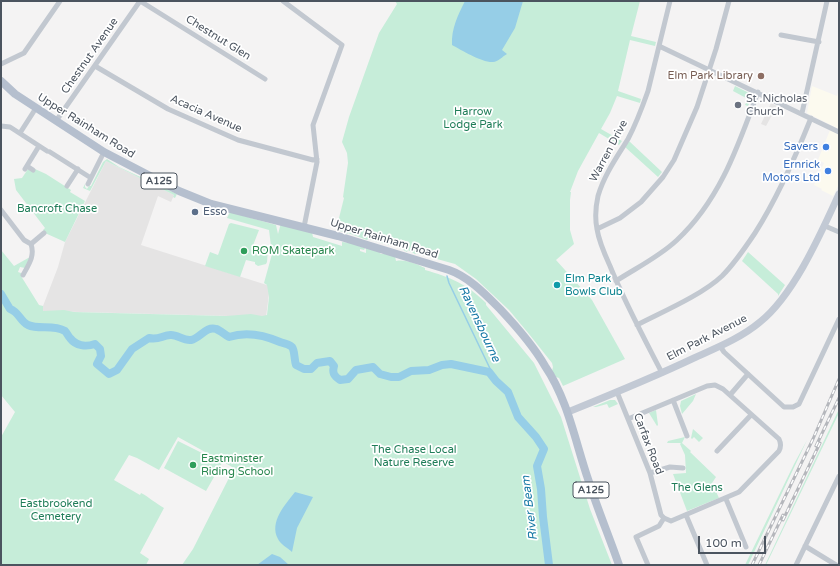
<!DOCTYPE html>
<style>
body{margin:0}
#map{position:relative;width:840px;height:566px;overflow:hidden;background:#f4f3f3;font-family:"Varela Round",sans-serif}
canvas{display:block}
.frame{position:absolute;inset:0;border:2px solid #4b545f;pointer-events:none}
.scale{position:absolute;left:698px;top:536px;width:68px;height:18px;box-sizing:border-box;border:2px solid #4b545f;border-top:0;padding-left:5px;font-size:12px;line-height:14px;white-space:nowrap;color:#4b545f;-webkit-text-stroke:3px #fff;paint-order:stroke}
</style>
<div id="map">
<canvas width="840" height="566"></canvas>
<div class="frame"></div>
<div class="scale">100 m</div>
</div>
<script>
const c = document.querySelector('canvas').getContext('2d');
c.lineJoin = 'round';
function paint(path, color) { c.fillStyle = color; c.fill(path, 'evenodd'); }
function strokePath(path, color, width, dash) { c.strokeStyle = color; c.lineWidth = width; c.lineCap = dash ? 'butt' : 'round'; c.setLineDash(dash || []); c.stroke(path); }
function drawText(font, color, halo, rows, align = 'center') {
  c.font = font + ' "Varela Round",sans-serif'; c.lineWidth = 3.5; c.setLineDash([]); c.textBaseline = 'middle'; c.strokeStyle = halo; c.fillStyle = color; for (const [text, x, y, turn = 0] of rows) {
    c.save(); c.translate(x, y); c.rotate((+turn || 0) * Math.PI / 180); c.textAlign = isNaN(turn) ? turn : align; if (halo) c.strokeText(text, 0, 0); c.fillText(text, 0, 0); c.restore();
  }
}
const commercial = new Path2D(`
 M812 86 837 96 839 89V129L807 113Z
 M830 130 839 134V184L833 196 821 190 822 189 814 185 824 163 818 160Z`);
const education = new Path2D(`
 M771 103 777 106 766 126 761 124Z
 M106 161 174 195 171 202 158 196 141 245 270 286 266 317 43 311V306L58 267 65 242Z`);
const green = new Path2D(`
 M395 1H640L631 36 656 42 655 46 630 40 618 91 641 99 640 103 617 96 610 113 601 129 622 141 619 145 599 133 578 171 570 192H571L570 200V230L574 244 556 260 592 300 625 359 563 386 559 378 556 377 552 371 553 367 552 363 529 334 509 310 476 279 455 264 419 254H415L408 250 407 252 400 248 368 239 367 240C361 238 354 235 348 233L347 234 344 232 336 230 344 198 343 197 348 163 347 153 342 142 349 117 379 33 397 4Z
 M735 86 751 94 752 97 748 106 745 105 748 99 733 91Z
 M629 141 662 172 658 177 625 147Z
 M107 159 119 167 177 194 175 198 173 197 174 195 106 161 90 191 83 188 85 184V187L87 189 89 186H91L103 162Z
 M28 169 33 171 35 169 46 174 71 190 70 192 85 201 65 242 45 233 43 230 45 228 16 190 14 179 22 178Z
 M230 212 276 225 278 234 281 223 312 232 313 237 342 246V242L351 243 365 248 364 250 360 249V251L366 253V247L379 252 381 254H385L395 256 396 261C406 259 416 264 425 268V270C450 277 467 284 486 303V305L534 363 561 417 590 509 612 565H182L193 549 234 468 178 437 159 470 137 458 129 455 114 480 140 495 141 493C149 497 155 503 164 508L140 553 149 559 146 565H1V437L15 412 1 395V250L14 266 30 257 25 268 20 267 18 272 21 273V276L39 305 43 306V311L64 310 74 312 226 316 251 314 262 316 267 315 269 297 267 285 264 283 272 254 269 230 227 218Z
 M231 223 259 230 252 248 268 249 267 262 266 264 258 266 255 264V262L246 260 240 277 205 266 210 252 218 255 229 224Z
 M748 252 785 285 778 296V294L742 261Z
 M696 394 693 401 682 414 680 406 681 401Z
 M610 400H615L618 404 609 408 607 404 596 407H593Z
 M839 409V413L766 565H765Z
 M656 410 658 425 657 426 649 413Z
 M693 429 703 438 699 442 694 437 692 439 691 438Z
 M685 437 682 443 691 451 690 452 716 477 712 483 719 498 687 511 673 474 686 473 685 455 680 444 681 443H667L668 441Z
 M807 440 748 565H745L794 464Z
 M178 441 222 463 206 491 164 468Z`);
const water = new Path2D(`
 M465 1H523L515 28 502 50 507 54C503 56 498 62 493 62 483 63 461 50 452 45 451 29 458 15 465 1Z
 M295 492 313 497 297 528 292 552C288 548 280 544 278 539 269 522 285 505 295 492Z
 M272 554 280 557 289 565H257Z`);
const stream = new Path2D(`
 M447 276 449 283 495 379`);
const river = new Path2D(`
 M1 294 10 309C19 312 20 321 28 325 39 330 53 324 65 331 67 333 68 336 70 338 76 346 86 347 95 344L100 349 101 356 97 364 109 374 117 370 132 349 149 338C159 340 161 336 170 335 177 334 183 341 191 340 200 338 206 326 216 329 220 330 225 335 229 337 247 331 264 335 280 342 284 343 289 344 292 347 295 351 294 359 296 365L304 369H311L317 363 330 361 334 366C332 373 334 376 340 380L348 379 356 370 373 367 380 374 391 377H399L411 371 429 370 442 365 451 364 489 372 496 381 508 392 518 417 536 437 544 449 537 466 541 489 543 517 549 565`);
const street = new Path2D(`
 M283 1 342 45 313 125 317 162 304 227
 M781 35 819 42
 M659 46 839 132
 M1 64 24 53 60 1
 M95 66 168 109 238 140 313 160 317 159
 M802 113 827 1
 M56 121 140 1 265 79
 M1 126 10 127 47 151
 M20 133 36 108
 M50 152 91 178 104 152
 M27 166 33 170
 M25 169 39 146
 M88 184 91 178
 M67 186 78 169
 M1 210 24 240 31 244C35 256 29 264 23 275
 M825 226 839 232
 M597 229 620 218 641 202 663 177 674 160 697 107 716 49 729 1
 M31 244 44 233
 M616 281C636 268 659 257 677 240 720 200 738 146 758 92
 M637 325C662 312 702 295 722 276 735 263 745 248 755 233 778 197 795 158 811 118
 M720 346 724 352 784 407H793L799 404 839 319
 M662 373C644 338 625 303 610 266 605 255 599 242 597 229 595 219 596 205 598 196 604 175 617 157 628 139 636 124 642 108 648 91L670 1
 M617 392 650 473 661 515 664 518 671 521 739 492 779 451C781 447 781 443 779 439L723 389 715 385 707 386 628 419
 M730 395 748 374
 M673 400 687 436
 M717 451 751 415
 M650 473 670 467 683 468
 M726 499 746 547
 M686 515 707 565
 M805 546 836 565
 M648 565 636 537 659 526 664 518
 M796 565 839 476`);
const secondary = new Path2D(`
 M568 412C610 395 652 378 694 358 716 348 741 338 760 322 794 295 821 233 839 194`);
const primary = new Path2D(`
 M1 81 15 94 104 152 179 191 211 204 338 236 449 270C469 277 485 294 500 309 516 326 533 345 545 366 568 400 575 441 588 479 597 508 609 536 619 565`);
const rail = new Path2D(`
 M816 446 839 398
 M783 520 820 443
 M752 565 813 439 839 379
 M759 565 783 515`);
const markers = [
 [761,76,4,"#8d6e63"],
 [738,105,4,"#6b7280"],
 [826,147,4,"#3f7fe0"],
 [828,171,4,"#3f7fe0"],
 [195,212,4,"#5c6f8a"],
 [244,251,4,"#2e9e5b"],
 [557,285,4,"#0f9aa8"],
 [193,465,4,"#2e9e5b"]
];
const shields = [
 [159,181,36],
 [591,490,36]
];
const shieldNames = [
 ["A125",159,181],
 ["A125",591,490]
];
const streetNames = [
 ["Chestnut Glen",218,38,32],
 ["Chestnut Avenue",90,56,-55],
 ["Acacia Avenue",206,114,24],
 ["Upper Rainham Road",86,126,32],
 ["Warren Drive",609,151,-62],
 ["Upper Rainham Road",384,239,17],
 ["Elm Park Avenue",707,338,-27],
 ["Carfax Road",648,444,69]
];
const educationNames = [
 ["Elm Park Library",753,76]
];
const worshipNames = [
 ["St .Nicholas",746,99],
 ["Church",746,112]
];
const parkNames = [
 ["Harrow",473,112],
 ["Lodge Park",473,125],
 ["Bancroft Chase",57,209],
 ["The Chase Local",414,450],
 ["Nature Reserve",414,463],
 ["The Glens",697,488],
 ["Eastbrookend",56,504],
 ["Cemetery",56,517]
];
const shopNames = [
 ["Savers",818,147],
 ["Ernrick",820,165],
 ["Motors Ltd",820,178]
];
const serviceNames = [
 ["Esso",203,212]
];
const leisureNames = [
 ["ROM Skatepark",252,251],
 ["Eastminster",201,459],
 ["Riding School",201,472]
];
const cultureNames = [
 ["Elm Park",565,279],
 ["Bowls Club",565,292]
];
const waterNames = [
 ["Ravensbourne",479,324,65],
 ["River Beam",530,508,-97]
];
paint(commercial, '#fcfaef');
paint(education, '#e5e4e4');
paint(green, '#c6edd9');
paint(water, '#96cee7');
strokePath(stream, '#96cee7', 1.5);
strokePath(river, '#96cee7', 8);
strokePath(street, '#c2c8d0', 5);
strokePath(secondary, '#c2c9d4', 7);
strokePath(primary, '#b5bfce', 8);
strokePath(rail, '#b5b7bc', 3);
strokePath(rail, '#fff', 1.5, [4.5]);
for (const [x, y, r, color] of markers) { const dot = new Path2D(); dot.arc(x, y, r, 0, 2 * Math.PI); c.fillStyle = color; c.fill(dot); strokePath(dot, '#fff', 1.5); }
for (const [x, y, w] of shields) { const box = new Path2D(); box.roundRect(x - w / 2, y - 8, w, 16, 3); c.fillStyle = '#fff'; c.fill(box); strokePath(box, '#4b545f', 1); }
drawText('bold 10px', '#4b545f', null, shieldNames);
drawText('11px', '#4b545f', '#fff', streetNames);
drawText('11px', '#785e54', '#fff', educationNames, 'right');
drawText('11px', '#5b616d', '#fff', worshipNames, 'left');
drawText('11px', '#1f7d58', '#fff', parkNames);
drawText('11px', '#366cbe', '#fff', shopNames, 'right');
drawText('11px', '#4e5e75', '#fff', serviceNames, 'left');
drawText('11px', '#27864d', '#fff', leisureNames, 'left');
drawText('11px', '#0d838f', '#fff', cultureNames, 'left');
drawText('italic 12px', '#1779a6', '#fff', waterNames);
</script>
